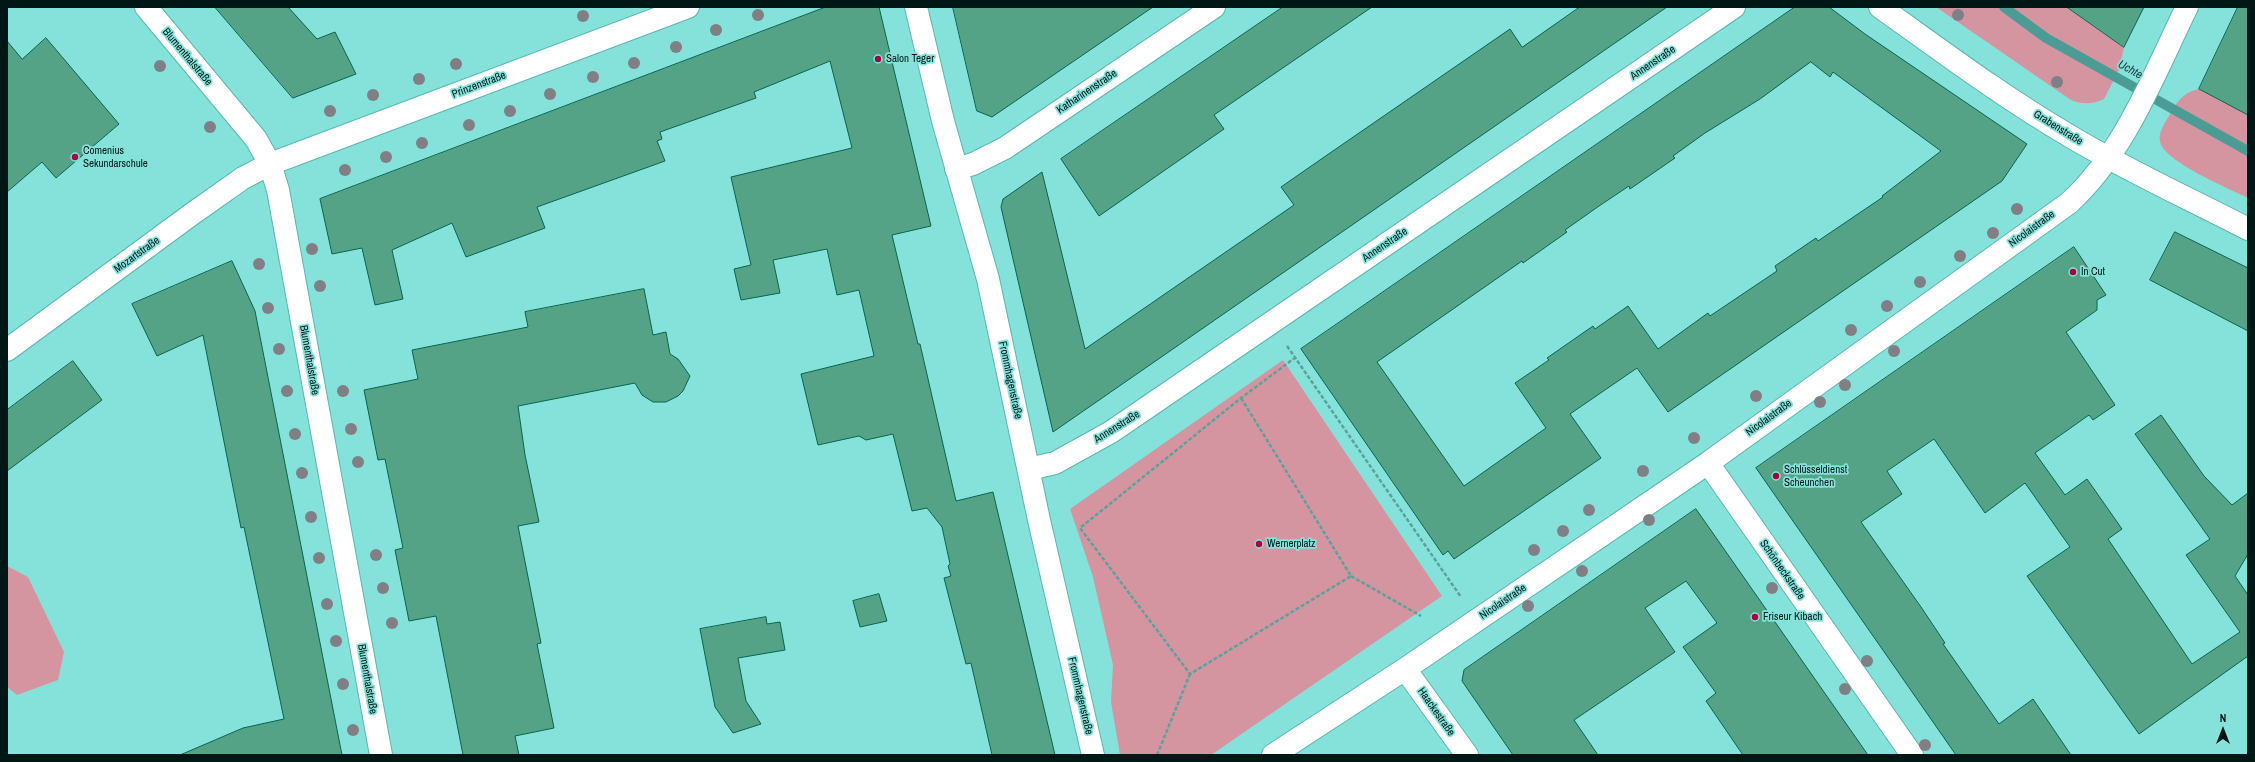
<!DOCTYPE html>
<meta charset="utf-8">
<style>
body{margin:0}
#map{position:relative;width:2255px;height:762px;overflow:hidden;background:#85e2da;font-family:"Archivo Narrow",sans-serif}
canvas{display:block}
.frame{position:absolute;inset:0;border:8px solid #001715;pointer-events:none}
.north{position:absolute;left:2203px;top:710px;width:40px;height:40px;-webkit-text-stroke:3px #85e2da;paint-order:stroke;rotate:0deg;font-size:11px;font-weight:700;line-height:16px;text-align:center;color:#001715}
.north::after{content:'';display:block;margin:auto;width:14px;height:18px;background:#001715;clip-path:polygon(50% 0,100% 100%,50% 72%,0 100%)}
</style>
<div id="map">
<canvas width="2255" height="762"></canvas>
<div class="frame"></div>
<div class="north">N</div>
</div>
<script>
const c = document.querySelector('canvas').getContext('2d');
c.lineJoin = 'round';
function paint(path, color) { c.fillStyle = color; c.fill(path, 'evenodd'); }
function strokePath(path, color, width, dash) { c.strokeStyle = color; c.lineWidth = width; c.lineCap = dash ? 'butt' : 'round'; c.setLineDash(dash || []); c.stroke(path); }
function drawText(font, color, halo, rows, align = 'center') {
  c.font = font + ' "Archivo Narrow",sans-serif'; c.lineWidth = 3.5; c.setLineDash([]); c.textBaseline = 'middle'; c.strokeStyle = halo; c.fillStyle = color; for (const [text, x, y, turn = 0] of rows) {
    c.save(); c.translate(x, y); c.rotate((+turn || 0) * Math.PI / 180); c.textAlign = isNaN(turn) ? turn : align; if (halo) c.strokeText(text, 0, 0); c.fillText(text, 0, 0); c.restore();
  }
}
const green = new Path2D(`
 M1936 7H2067L2124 47 2119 70 2104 99C2093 104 2083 105 2071 100Z
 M2199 89 2248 115V198C2230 189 2162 161 2160 141 2158 132 2165 123 2169 116 2177 102 2183 92 2199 89Z
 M1283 360 1442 596 1211 755H1120L1111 702 1113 665 1093 577 1070 509Z
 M7 566 28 577 64 652 58 680 17 695 7 687Z`);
const stream = new Path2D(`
 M2004 7 2046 38 2248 151`);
const building = new Path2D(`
 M215 7H288L317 39 335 32 356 74 293 98Z
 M826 7H879L931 226 892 235 918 344H920L956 501 993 492 1055 755H992L971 663 966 664 944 578 951 576 948 566 950 564 942 527 927 508 912 511 893 434 866 440 859 436 818 445 801 374 874 356 859 290 837 295 827 249 773 260 780 293 741 300 734 269 751 265 731 177 852 148 830 61 754 92 756 98 660 132 662 139 657 141 665 161 537 207 545 228 466 257 452 223 392 250 403 299 375 305 362 248 332 254 320 199Z
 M953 7H1153L992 117 977 111Z
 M1283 7H1372L1214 115 1224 129 1099 216 1061 159Z
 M1580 7H1667L1053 432 1001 207 1003 199 1042 172 1085 349 1294 205 1281 187 1330 153 1510 29 1522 47Z
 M1795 7H1829L1865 34 2027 144 2002 181 1668 412 1637 368 1570 414 1601 458 1454 559 1448 551 1443 555 1301 349ZM1811 62 1830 77 1833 72 1941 151 1882 196 1883 197 1818 241 1816 238 1775 266 1777 271 1710 316 1708 313 1658 349 1628 306 1595 329 1593 326 1547 358 1549 360 1515 383 1546 428 1464 486 1377 362 1522 261 1523 263 1567 232 1565 230 1599 206 1629 186 1630 189 1675 158 1673 156 1705 133 1760 99Z
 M2067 7H2144L2124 47Z
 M2238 7H2248V115L2199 89Z
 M46 38 119 124 56 178 42 162 7 192V41L22 59Z
 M2175 232 2248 268V331L2150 280Z
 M2074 247 2106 295 2097 300V310L2066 332 2115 405 2093 420 2089 415 2035 453 2065 495 2087 479 2122 529 2108 539 2192 664 2240 632 2186 555 2210 539 2135 434 2161 415 2204 476 2232 505 2248 493V554L2235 576 2248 595V656L2139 734 2027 576 2070 547 2025 483 1985 513 1934 439 1887 471 1902 494 1861 522 1921 607 1945 643 1943 644 1999 724 2033 699 2071 755H1956L1756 468Z
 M232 261 255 311 342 755H180L243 728 284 719 244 527 241 528 203 335 157 356 132 304Z
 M644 289 653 335 666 332 670 354 678 359 690 376 683 391 678 396 666 402H653L642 395 635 383 518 406 525 455 539 522 518 526 541 643 537 644 554 728 515 736 519 755H463L436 616 409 621 395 550 403 548 385 459 378 460 364 390 418 379 412 350 528 327 525 312Z
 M73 361 102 400 7 471V410Z
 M1696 509 1868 755H1743L1706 701 1716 693 1683 647 1717 623 1686 581 1645 608 1675 652 1574 720 1598 755H1513L1462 681 1464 670Z
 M879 594 887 621 860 627 853 601Z
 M766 617 767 624 780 622 785 650 738 658 746 701 761 724 733 733 715 707 700 629Z`);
const path = new Path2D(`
 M1287 346 1461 597
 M1241 398 1351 576 1190 674 1080 528 1241 398 1296 357
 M1351 576 1421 616
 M1157 755 1190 674`);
const street = new Path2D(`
 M146 7 256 139 270 164 278 190 381 755
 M916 7 943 121 988 279 1039 520 1093 755
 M1880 7C1942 51 2003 97 2068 135 2126 170 2188 198 2248 229
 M956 169 973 164 1005 148 1214 7
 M7 350 192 214 243 178 270 164 688 7
 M1708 463 1912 755
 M1029 469 1055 463 1111 432 1734 7
 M1405 669 1467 755
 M1273 755 1405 669 1708 463 2069 203C2125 152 2154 74 2187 7`);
const trees = [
 [758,15],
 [1958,15],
 [583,16],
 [716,30],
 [676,47],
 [634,63],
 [456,64],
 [160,66],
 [593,77],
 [419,79],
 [2057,82],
 [550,94],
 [373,95],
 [330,111],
 [510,111],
 [469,125],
 [210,127],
 [422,143],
 [386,157],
 [345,170],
 [2017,209],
 [1993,233],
 [312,249],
 [1960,256],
 [259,264],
 [1920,282],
 [320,286],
 [1887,306],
 [268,308],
 [1851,330],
 [279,349],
 [1894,351],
 [1845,385],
 [287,391],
 [343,391],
 [1756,396],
 [1820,402],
 [351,429],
 [295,434],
 [1694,438],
 [358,462],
 [1643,471],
 [302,473],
 [1589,510],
 [311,517],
 [1649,520],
 [1563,531],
 [1534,550],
 [376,555],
 [319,558],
 [1582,571],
 [383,588],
 [1772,588],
 [327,604],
 [1528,606],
 [392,623],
 [336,641],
 [1867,661],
 [343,684],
 [1845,689],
 [353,730],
 [1925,745]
];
const markers = [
 [878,59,4,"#a10443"],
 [75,157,4,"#a10443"],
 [2073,272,4,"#a10443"],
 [1776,476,4,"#a10443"],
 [1259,544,4,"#a10443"],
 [1755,617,4,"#a10443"]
];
const streetNames = [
 ["Blumenthalstraße",187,57,50],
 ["Annenstraße",1653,63,-34],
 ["Prinzenstraße",479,85,-21],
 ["Katharinenstraße",1087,92,-34],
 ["Grabenstraße",2058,128,32],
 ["Nicolaistraße",2032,229,-36],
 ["Annenstraße",1385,245,-34],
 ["Mozartstraße",137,255,-36],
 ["Blumenthalstraße",309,360,80],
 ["Frommhagenstraße",1010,380,78],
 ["Nicolaistraße",1769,418,-36],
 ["Annenstraße",1117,427,-32],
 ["Schönbeckstraße",1782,570,55],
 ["Nicolaistraße",1503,602,-34],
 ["Blumenthalstraße",367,679,80],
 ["Frommhagenstraße",1080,696,77],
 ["Haackestraße",1436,712,55]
];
const poiNames = [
 ["Salon Teger",886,59],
 ["Comenius",83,151],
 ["Sekundarschule",83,164],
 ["In Cut",2081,272],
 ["Schlüsseldienst",1784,470],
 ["Scheunchen",1784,483],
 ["Wernerplatz",1267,544],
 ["Friseur Kibach",1763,617]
];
const waterNames = [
 ["Uchte",2130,70,29]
];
paint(green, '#d595a0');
strokePath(stream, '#4b9c95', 10);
paint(building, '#54a387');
strokePath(building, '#06654d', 1);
strokePath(street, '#5ab7af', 24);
strokePath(path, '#5ba29c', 2.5, [4, 2]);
strokePath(street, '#fff', 22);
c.fillStyle = '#807f86';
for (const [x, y] of trees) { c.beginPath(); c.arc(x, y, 6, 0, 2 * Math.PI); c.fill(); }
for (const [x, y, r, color] of markers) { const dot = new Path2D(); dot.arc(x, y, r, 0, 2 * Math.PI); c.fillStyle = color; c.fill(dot); strokePath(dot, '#85e2da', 1.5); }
drawText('11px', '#001715', '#85e2da', streetNames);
drawText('11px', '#001715', '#85e2da', poiNames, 'left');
drawText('italic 12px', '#1c4340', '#85e2da', waterNames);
</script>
